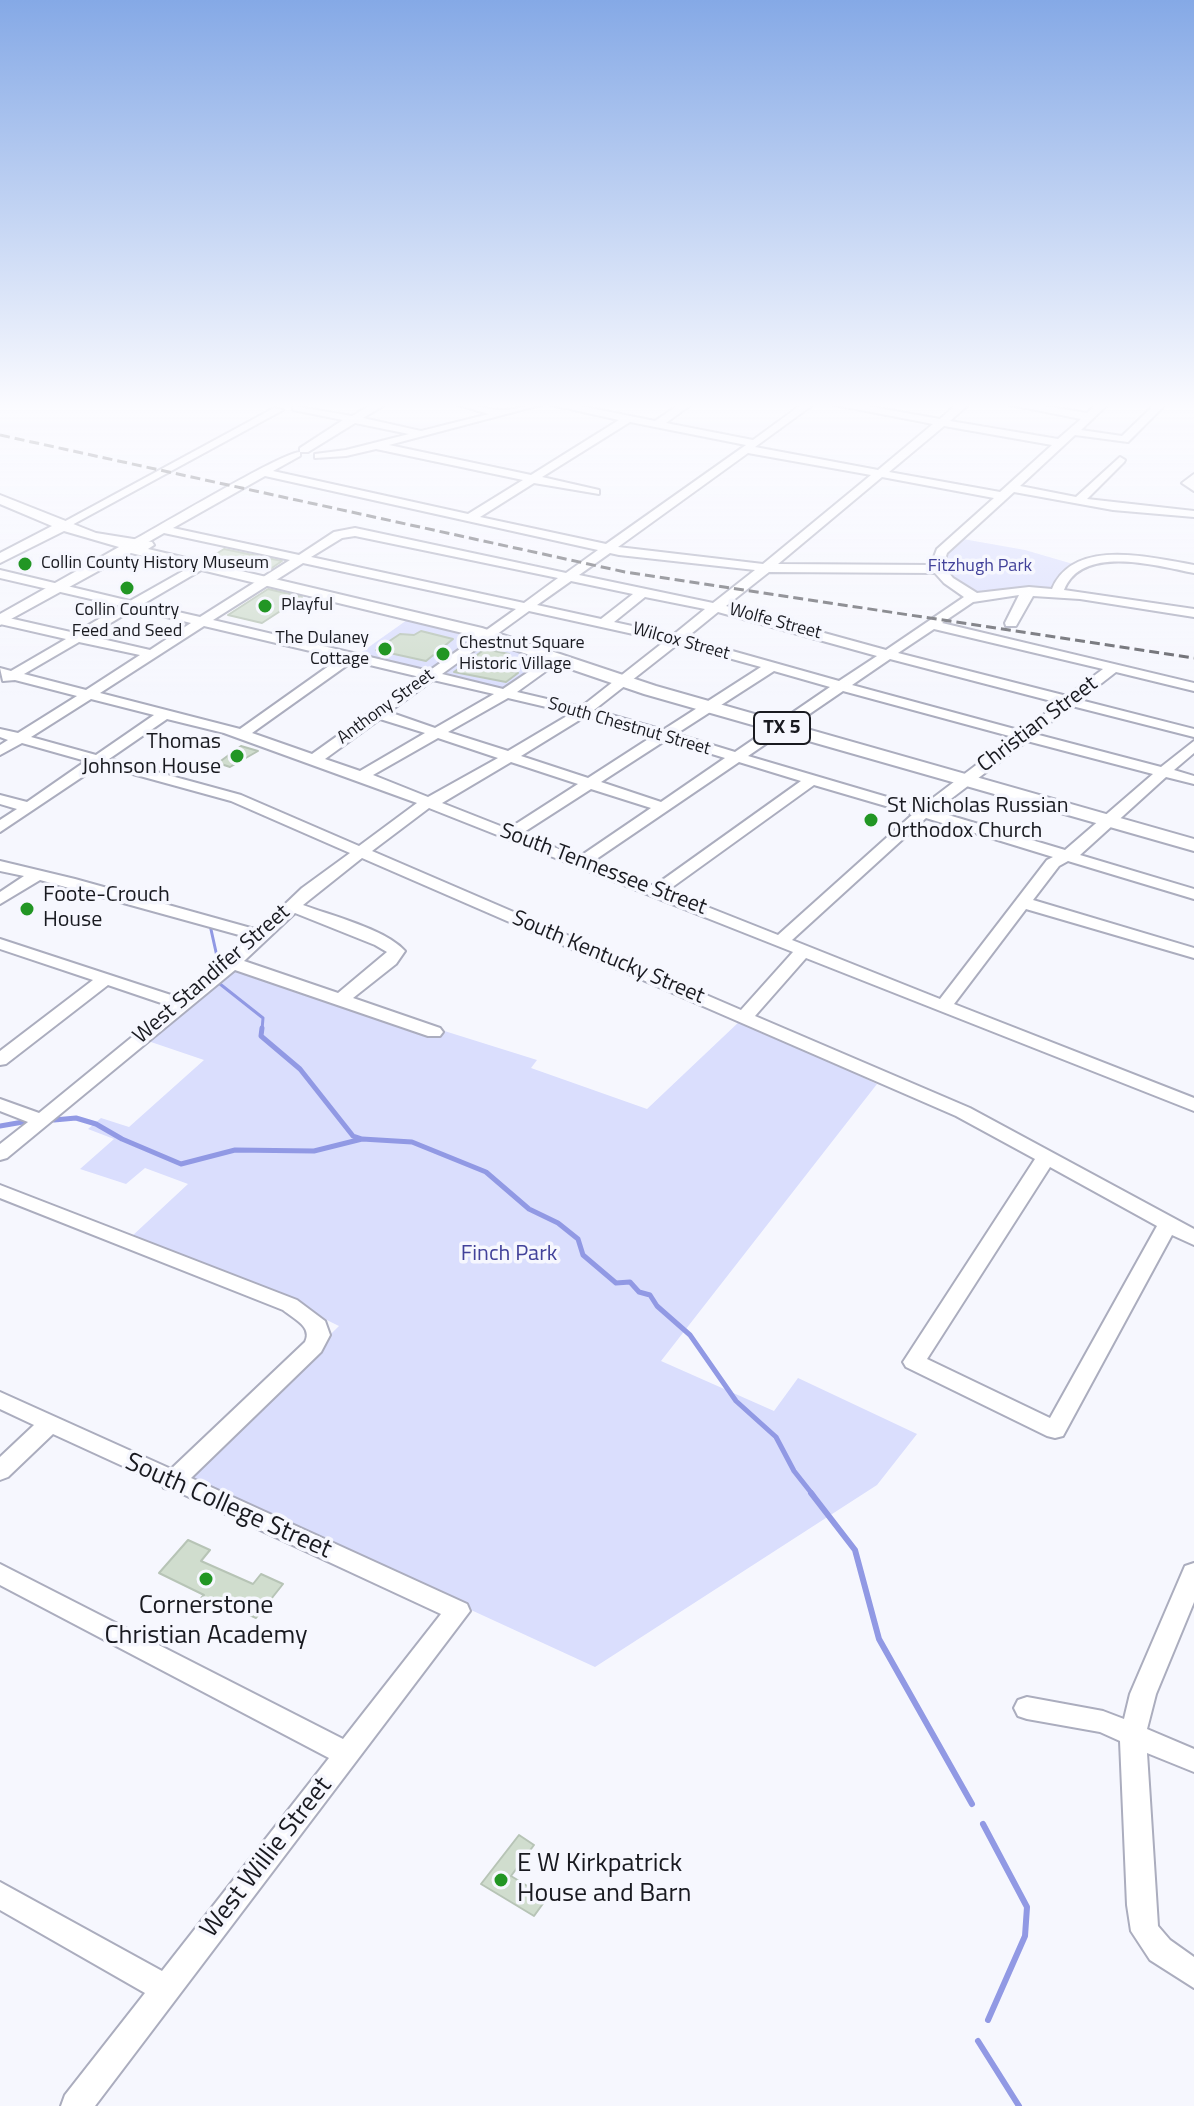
<!DOCTYPE html>
<style>
body{margin:0}
canvas{display:block;background:#f6f7fe}
</style>
<canvas width="1194" height="2106"></canvas>
<script>
const c = document.querySelector('canvas').getContext('2d');
c.lineJoin = 'round';
function paint(path, color) { c.fillStyle = color; c.fill(path, 'evenodd'); }
function strokePath(path, color, width, dash) { c.strokeStyle = color; c.lineWidth = width; c.lineCap = dash ? 'butt' : 'round'; c.setLineDash(dash || []); c.stroke(path); }
function drawText(font, color, halo, rows, align = 'center') {
  c.font = font + ' "Titillium Web",sans-serif'; c.lineWidth = 7; c.setLineDash([]); c.textBaseline = 'middle'; c.strokeStyle = halo; c.fillStyle = color; for (const [text, x, y, turn = 0] of rows) {
    c.save(); c.translate(x, y); c.rotate((+turn || 0) * Math.PI / 180); c.textAlign = isNaN(turn) ? turn : align; if (halo) c.strokeText(text, 0, 0); c.fillText(text, 0, 0); c.restore();
  }
}
const green = new Path2D(`
 M963 539 1025 550 1073 564 1052 590 1025 589 977 593 963 586 945 570 948 551Z
 M407 620 497 644 544 662 509 689 359 654Z
 M237 966 537 1060 531 1068 647 1109 741 1020 877 1084 661 1361 774 1411 798 1378 917 1434 877 1485 595 1667 184 1478 339 1326 257 1286 131 1237 188 1184 145 1168 126 1184 80 1169 114 1139 88 1129 101 1118 129 1127 204 1060 148 1041Z`);
const streamFar2 = new Path2D(`
 M210 925 218 961
 M220 984 263 1018 262 1030`);
const streamFar1 = new Path2D(`
 M262 1028 261 1036 300 1069 353 1136 362 1139
 M54 1120 76 1118 96 1124 122 1139 181 1164 235 1150 314 1151 362 1139 412 1142 486 1172 529 1209 558 1223 578 1239 583 1255 616 1283 630 1282 639 1292 650 1295 657 1306 690 1335 736 1401 776 1437 794 1471 813 1495
 M0 1126 23 1122`);
const stream = new Path2D(`
 M811 1493 855 1550 879 1639 972 1804
 M983 1824 1027 1907 1025 1936 988 2020
 M978 2041 1019 2106`);
const building = new Path2D(`
 M224 549 282 561 269 570 213 556Z
 M268 589 302 597 262 623 228 615Z
 M421 631 453 639 426 661 376 650 400 634 414 635Z
 M485 649 509 654 494 666 518 673 506 682 454 672Z
 M241 746 258 751 230 767 218 763Z
 M188 1540 210 1550 201 1561 253 1584 261 1574 283 1584 256 1618 215 1599 205 1611 194 1605 204 1595 159 1573Z
 M519 1835 534 1845 511 1876 547 1898 534 1916 481 1884Z`);
const minor = new Path2D(`
 M373 404H386L363 418 421 431 489 414 455 404C471 404 485 409 500 410 512 411 530 404 544 404L389 445 531 475 619 420 547 404H570L655 421 680 404H692L666 423 753 440 802 404H814L755 447 878 470 933 424 830 404H855L940 419 957 404H969L950 421 1058 439 1081 419 1006 404H1032L1087 413 1097 404H1108L1081 430 1122 436 1155 404H1166L1128 442 1075 435 1020 486 1076 497 1120 457 1125 460 1124 462 1087 499 1194 511V517L1113 510 1014 492 947 553 943 566 953 578 977 593 1029 587 1052 589C1074 537 1151 558 1194 565V573C1157 566 1082 544 1064 590L1194 609V617L1080 599 1033 596 1016 626H1006L1005 623 1019 595 973 602 942 623 1194 683V691L1116 672 1080 700 1194 729V737L1072 706 1035 734 1161 767 1194 741V753L1174 770 1194 776V784L1166 777 1080 855 1194 889V899L1068 861 1059 866 1033 900 1194 948V958L1026 909 954 1004 1194 1098V1111L806 958 755 1016 970 1108 1194 1229V1245L1172 1235 1063 1436 1055 1438 1047 1436 906 1367 903 1362 1035 1159 956 1116 362 858 303 905C332 916 385 929 405 951L396 964 353 998 440 1028 443 1032 440 1036H428L235 970 7 1158 0 1160V1144L28 1122 0 1111V1099L39 1113 170 1006 108 985 6 1064 0 1065V1051L93 980 0 949V939L180 998 250 938 40 880 0 904V892L24 876 0 871V861L75 879 258 930 302 888 350 853 231 801 100 765 0 832V820L17 809 0 804V795L27 802 86 761 22 743 0 755V745L8 740 0 737V729L18 733 77 696 15 680 3 681 0 668 11 671 66 639 0 624V616L75 633 121 606 0 578V570L130 601 199 562 203 563V569L143 604 200 617 290 560 164 533 136 549H128V543C153 530 284 451 300 452V448L343 420 293 410V406L352 416ZM630 422 746 445 606 544 480 517 534 483 599 494V490L542 477ZM355 423 409 434 346 450 315 454V458L346 456 376 449 523 480 468 514 273 471 300 456V452H308ZM944 426 1052 445 1000 492 889 472ZM748 453 871 475 763 564 618 547ZM265 476 598 550 566 573 355 528 334 532 299 555 173 528ZM882 477 994 498 937 549 931 565 778 564ZM355 536 558 578 524 603 311 557 342 538ZM610 553 619 555 755 570 713 603 579 575ZM303 563 516 609 429 671 213 620ZM769 572 935 573 944 583 964 597 886 650 726 606ZM571 581 633 594 601 619 537 605ZM645 597 705 609 673 635 614 622ZM134 609 191 623 150 650 89 636ZM529 611 665 641 581 707 517 692 560 661V655L555 654 503 689 442 674ZM718 612 877 656 839 681 686 638ZM204 626 340 658 240 729 100 693ZM934 629 1103 669 1067 696 898 653ZM79 642 140 655 86 690 24 674ZM678 644 761 667 663 730 594 710ZM890 659 1059 703 1022 731 852 685ZM353 661 420 677 312 754 252 733ZM774 671 830 687 735 752 676 734ZM433 680 494 694 435 728 389 712ZM843 691 1013 737 921 807 748 756ZM508 698 572 713 508 751 448 732ZM91 699 154 715 96 755 31 737ZM586 716 653 736 588 778 521 756ZM167 719 224 733 417 803 359 846 241 795 109 759ZM380 719 425 733 360 771 325 759ZM438 738 498 758 428 797 373 775ZM666 740 725 758 661 802 601 782ZM1027 741 1153 774 1065 850 935 811ZM511 762 578 784 508 829 442 803ZM739 762 801 781 654 886 592 862ZM814 785 913 814 778 935 667 891ZM591 789 651 808 579 857 521 834ZM429 808 793 952 741 1010 372 851ZM926 818 1053 857 1047 860 940 999 792 940ZM295 913 375 945 387 952 338 993 244 961ZM1050 1167 1157 1226 1050 1418 927 1359Z
 M274 408 283 410 70 526 60 524Z
 M1194 474V491L1182 483Z
 M0 1185 297 1300 325 1321 330 1335 321 1352 191 1478 467 1604 470 1611 95 2106H61L65 2095 145 1993 0 1910V1882L162 1971 329 1758 0 1585V1564L343 1739 441 1614 174 1490 164 1488 162 1484 53 1434 8 1477 0 1480V1457L34 1425 0 1409V1392L171 1469 305 1342C313 1327 294 1319 283 1310L0 1198Z
 M1194 1563V1602L1156 1694 1147 1729 1194 1749V1772L1147 1753 1158 1926 1170 1940 1194 1957V1988L1150 1960 1131 1931 1127 1905 1120 1741 1100 1732 1027 1719 1018 1716 1014 1708 1018 1700 1027 1697 1103 1711 1124 1719 1130 1694 1182 1573 1185 1566Z`);
const major = new Path2D(`
 M0 495 96 533 152 542 154 545 148 549 482 628 656 686 1194 839V851L644 694 471 635 131 553 0 625V614L119 547 64 531 0 563V553L52 526 0 504Z`);
const rail = new Path2D(`
 M0 435 625 572 1194 658`);
const markers = [
 [25,564,8,"#229624"],
 [127,588,8,"#229624"],
 [265,606,8,"#229624"],
 [385,649,8,"#229624"],
 [443,654,8,"#229624"],
 [237,756,8,"#229624"],
 [871,820,8,"#229624"],
 [27,909,8,"#229624"],
 [206,1579,8,"#229624"],
 [501,1880,8,"#229624"]
];
const farPoinames = [
 ["Collin County History Museum",41,564],
 ["Playful",281,606],
 ["Collin Country",127,611,"center"],
 ["Feed and Seed",127,632,"center"],
 ["The Dulaney",369,639,"right"],
 ["Cottage",369,660,"right"],
 ["Chestnut Square",459,644],
 ["Historic Village",459,665]
];
const farParknames = [
 ["Fitzhugh Park",980,567]
];
const farStreetnames = [
 ["Wolfe Street",775,622,15],
 ["Wilcox Street",681,642,15],
 ["Anthony Street",386,707,-36],
 ["South Chestnut Street",629,727,16]
];
const shields = [
 [782,728,56]
];
const shieldNames = [
 ["TX 5",782,728]
];
const streetNames = [
 ["Christian Street",1038,725,-37],
 ["South Tennessee Street",603,870,21],
 ["South Kentucky Street",608,958,23],
 ["West Standifer Street",212,975,-41]
];
const poiNames = [
 ["Thomas",221,743,"right"],
 ["Johnson House",221,768,"right"],
 ["St Nicholas Russian",887,807],
 ["Orthodox Church",887,832],
 ["Foote-Crouch",43,896],
 ["House",43,921]
];
const parkNames = [
 ["Finch Park",509,1255]
];
const nearStreetnames = [
 ["South College Street",228,1507,24],
 ["West Willie Street",267,1858,-52]
];
const nearPoinames = [
 ["Cornerstone",206,1607],
 ["Christian Academy",206,1637],
 ["E W Kirkpatrick",517,1865,"left"],
 ["House and Barn",517,1895,"left"]
];
paint(green, '#dadefd');
strokePath(streamFar2, '#9199e4', 3);
strokePath(streamFar1, '#9199e4', 5);
strokePath(stream, '#9199e4', 6);
paint(building, '#d0ddce');
strokePath(building, '#b7c4b6', 2);
strokePath(minor, '#abadbe', 4);
strokePath(major, '#abadbe', 4);
paint(minor, '#fff');
paint(major, '#fff');
strokePath(rail, '#5d5e64', 3, [10, 5]);
const sky = c.createLinearGradient(0, 0, 0, 699);
sky.addColorStop(0, '#85a9e6');
sky.addColorStop(0.58, '#fbfbff');
sky.addColorStop(1, '#fbfbff00');
c.fillStyle = sky;
c.fillRect(0, 0, 1194, 699);
for (const [x, y, r, color] of markers) { const dot = new Path2D(); dot.arc(x, y, r, 0, 2 * Math.PI); c.fillStyle = color; c.fill(dot); strokePath(dot, '#f6f7fe', 3); }
drawText('18px', '#191a20', '#f6f7fe', farPoinames, 'left');
drawText('18px', '#42429a', '#f6f7fe', farParknames);
drawText('18px', '#191a20', '#f6f7fe', farStreetnames);
for (const [x, y, w] of shields) { const box = new Path2D(); box.roundRect(x - w / 2, y - 16, w, 32, 6); c.fillStyle = '#f6f7fe'; c.fill(box); strokePath(box, '#191a20', 2); }
drawText('bold 20px', '#191a20', null, shieldNames);
drawText('22px', '#191a20', '#f6f7fe', streetNames);
drawText('22px', '#191a20', '#f6f7fe', poiNames, 'left');
drawText('22px', '#42429a', '#f6f7fe', parkNames);
drawText('26px', '#191a20', '#f6f7fe', nearStreetnames);
drawText('26px', '#191a20', '#f6f7fe', nearPoinames);
</script>
